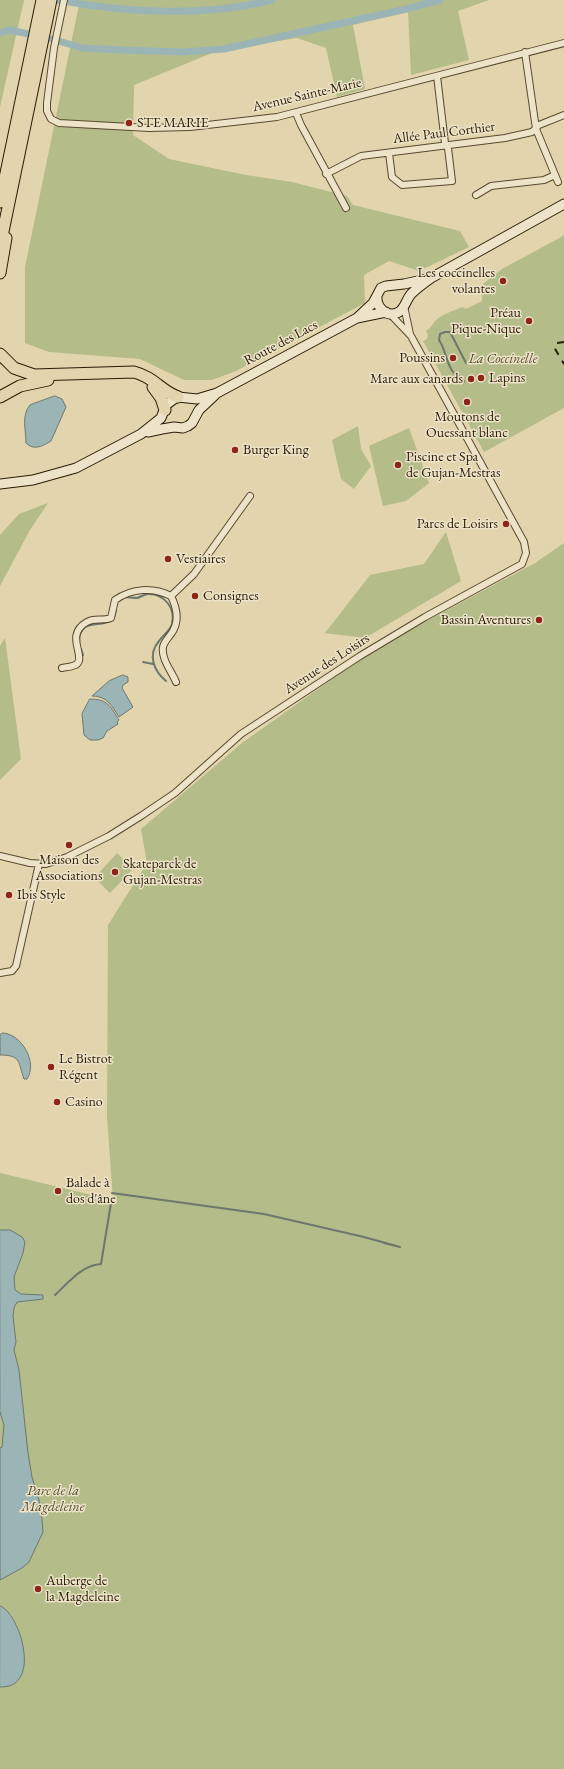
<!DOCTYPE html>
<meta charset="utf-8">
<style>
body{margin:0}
canvas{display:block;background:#e2d4ac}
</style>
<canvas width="564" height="1769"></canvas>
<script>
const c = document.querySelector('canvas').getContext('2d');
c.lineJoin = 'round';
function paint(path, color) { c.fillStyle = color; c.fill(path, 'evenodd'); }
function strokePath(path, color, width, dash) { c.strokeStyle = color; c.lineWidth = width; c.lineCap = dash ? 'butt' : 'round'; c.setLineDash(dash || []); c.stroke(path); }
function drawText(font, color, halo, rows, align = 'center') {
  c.font = font + ' "EB Garamond",serif'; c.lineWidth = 3; c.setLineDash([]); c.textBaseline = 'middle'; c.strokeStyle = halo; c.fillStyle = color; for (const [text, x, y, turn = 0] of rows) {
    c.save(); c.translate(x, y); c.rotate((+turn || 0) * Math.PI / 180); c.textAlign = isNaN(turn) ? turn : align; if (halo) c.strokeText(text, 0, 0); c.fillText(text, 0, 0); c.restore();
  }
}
const green = new Path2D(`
 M0 0H24L0 107Z
 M80 0H489L458 11 469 60 411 75 408 12 353 25 365 89 337 97 326 48 297 38 217 51 134 85 133 135 169 159 246 175 292 182 347 196 353 205 460 231 469 247 419 271 389 261 364 275 365 303 236 371 212 380H184L140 359 49 352 25 343V267Z
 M564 233V408L484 452 423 341 427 339 428 334 426 331C431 328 432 325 435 321 442 314 453 311 462 307L466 309 482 301 483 284 502 269 563 236Z
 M358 426 361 449 371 466 354 489 341 479 332 440Z
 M409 428 429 483 406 501 383 506 369 446Z
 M48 503 30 530 0 586V535L19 514Z
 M446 532 461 581 365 638 325 633 370 575 424 564Z
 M564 543V1769H0V1173L113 1200 107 1117 108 925 147 863 141 829 242 743 374 649 535 563Z
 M5 638 21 759 0 780V646Z
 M117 853 133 869 110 893 97 880V875Z`);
const water = new Path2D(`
 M55 396 62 399 66 407 51 441C43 446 34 451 26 443 26 431 21 415 30 405Z
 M123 675 128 677V682L123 685 122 688 133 707 119 717C112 706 107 696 92 696L109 681Z
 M90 699C108 699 110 706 119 720L117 722 118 724 107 731 103 738 98 740H90L84 735 82 714Z
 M3 1033C22 1034 38 1063 27 1079H24C18 1063 22 1055 0 1055V1035Z
 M0 1230H10L22 1237 25 1242 23 1253 14 1277 15 1290 21 1294 43 1295V1299L17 1302 14 1308 13 1316 16 1342 14 1350 19 1370 28 1453 32 1477 41 1507 43 1532 29 1562 22 1568 0 1580V1448L2 1447 4 1425 0 1412Z
 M0 1606C19 1611 44 1689 0 1687Z`);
const stream = new Path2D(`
 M464 382C462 376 457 376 453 372 446 363 446 350 439 340L440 334 445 332H450L466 363
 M124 597C128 597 133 598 137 598 141 597 144 594 149 594 164 594 176 608 172 624 170 631 163 635 159 641 147 655 154 671 166 681
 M79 642C79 610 116 638 116 607
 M81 649 83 655
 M143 662 153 664
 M112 1193 264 1214 364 1237 400 1247 384 1243
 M55 1295C68 1283 82 1265 101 1264L111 1203`);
const canal = new Path2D(`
 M58 0C126 13 205 17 272 0
 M0 33 9 30 29 34
 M52 39 82 48 122 50 184 52 224 49 402 10 440 0`);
const street = new Path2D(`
 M64 0 54 48 47 103V111L51 119 59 123 149 128 190 127 277 117 564 43
 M525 52 536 129 558 182
 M296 113 301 125 346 208
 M389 153 392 177 402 185 452 181 448 148 445 143 437 76
 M326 174 361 156 505 138 532 132 539 125 564 115
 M476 195 491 186 544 180 555 175
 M404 306 410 334
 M171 596 194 574 250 496
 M62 668C66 667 73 667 77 664 86 656 64 635 87 622 94 618 103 621 111 618L115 600C132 588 153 587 171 596 177 608 180 622 171 634 168 638 164 642 163 647 161 659 172 672 176 682
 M0 856 30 863 46 864 67 857 109 836 141 816 175 793 241 734 360 656 425 617 522 564 526 553 524 542 411 336 390 314
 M0 973 12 971 16 966 39 864`);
const secondary = new Path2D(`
 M377 296C376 307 387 319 399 312 405 308 406 300 411 294 417 288 424 283 431 278L564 204
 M357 318 386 312
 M148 432 162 429 174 427 183 428 188 426 192 423 199 410 215 395
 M0 484 33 480 76 468 141 434 161 418 166 405 174 399 178 397 197 399 217 393 357 318 373 303 381 288 386 286 404 284 431 278`);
const highway = new Path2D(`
 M0 202 42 0
 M0 246 51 0
 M0 273 6 238
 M0 354 14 368 34 375 134 372C154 377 161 391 178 397
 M153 387 161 398 165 410
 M0 397 20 386 48 380`);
const rail = new Path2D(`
 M564 342 557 343 554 347 564 364`);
const markers = [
 [129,123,4,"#8f2418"],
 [503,281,4,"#8f2418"],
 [529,321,4,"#8f2418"],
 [453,358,4,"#8f2418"],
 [481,378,4,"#8f2418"],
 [471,379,4,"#8f2418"],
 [467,402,4,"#8f2418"],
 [235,450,4,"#8f2418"],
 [398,465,4,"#8f2418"],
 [506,524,4,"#8f2418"],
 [168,559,4,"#8f2418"],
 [195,596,4,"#8f2418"],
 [539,620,4,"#8f2418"],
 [69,845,4,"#8f2418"],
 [115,872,4,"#8f2418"],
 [9,895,4,"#8f2418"],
 [51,1067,4,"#8f2418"],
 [57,1102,4,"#8f2418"],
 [58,1191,4,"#8f2418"],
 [38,1589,4,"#8f2418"]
];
const streetNames = [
 ["Avenue Sainte-Marie",307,95,-13],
 ["Allée Paul Corthier",444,133,-7],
 ["Route des Lacs",281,343,-28],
 ["Avenue des Loisirs",327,664,-33]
];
const poiNames = [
 ["STE MARIE",137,123],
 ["Les coccinelles",495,273,"right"],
 ["volantes",495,289,"right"],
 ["Préau",521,313,"right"],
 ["Pique-Nique",521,329,"right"],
 ["Poussins",445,358,"right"],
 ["Lapins",489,378],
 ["Mare aux canards",463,379,"right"],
 ["Moutons de",467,417,"center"],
 ["Ouessant blanc",467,433,"center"],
 ["Burger King",243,450],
 ["Piscine et Spa",406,457],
 ["de Gujan-Mestras",406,473],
 ["Parcs de Loisirs",498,524,"right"],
 ["Vestiaires",176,559],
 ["Consignes",203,596],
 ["Bassin Aventures",531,620,"right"],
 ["Maison des",69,860,"center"],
 ["Associations",69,876,"center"],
 ["Skateparck de",123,864],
 ["Gujan-Mestras",123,880],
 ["Ibis Style",17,895],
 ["Le Bistrot",59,1059],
 ["Régent",59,1075],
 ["Casino",65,1102],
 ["Balade à",66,1183],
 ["dos d'âne",66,1199],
 ["Auberge de",46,1581],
 ["la Magdeleine",46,1597]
];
const parkNames = [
 ["La Coccinelle",503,359],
 ["Parc de la",53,1491],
 ["Magdeleine",53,1507]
];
paint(green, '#b4bc89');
paint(water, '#9bb5b6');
strokePath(water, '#6e776f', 1);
strokePath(stream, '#6e776f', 2);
strokePath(canal, '#9bb5b6', 7);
strokePath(street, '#58492f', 8);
strokePath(secondary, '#2a1b05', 11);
strokePath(highway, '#2a1b05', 13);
strokePath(street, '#ece3c9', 6);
strokePath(secondary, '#ece3c9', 9);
strokePath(highway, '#e2d4ac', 11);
strokePath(rail, '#2a1b05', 2, [7, 7]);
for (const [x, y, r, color] of markers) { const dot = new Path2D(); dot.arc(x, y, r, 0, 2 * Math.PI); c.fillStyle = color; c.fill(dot); strokePath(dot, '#ece3c9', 1.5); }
drawText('14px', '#2a1b05', '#ece3c9', streetNames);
drawText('14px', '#2a1b05', '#ece3c9', poiNames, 'left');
drawText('italic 14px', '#534b2d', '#ece3c9', parkNames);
</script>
